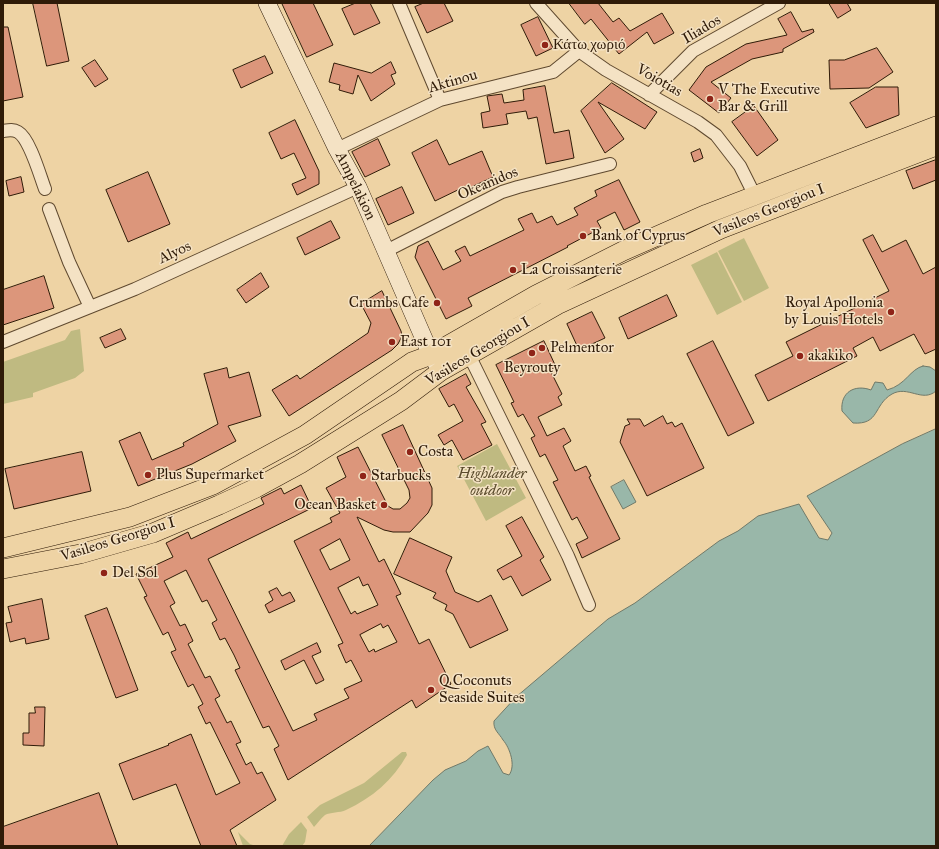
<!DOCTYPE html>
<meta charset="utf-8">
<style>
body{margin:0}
#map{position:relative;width:939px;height:849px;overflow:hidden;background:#eed3a4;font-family:"IM FELL Great Primer",serif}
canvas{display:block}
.frame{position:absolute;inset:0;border:4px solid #2f1b08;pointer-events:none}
</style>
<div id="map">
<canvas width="939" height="849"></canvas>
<div class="frame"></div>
</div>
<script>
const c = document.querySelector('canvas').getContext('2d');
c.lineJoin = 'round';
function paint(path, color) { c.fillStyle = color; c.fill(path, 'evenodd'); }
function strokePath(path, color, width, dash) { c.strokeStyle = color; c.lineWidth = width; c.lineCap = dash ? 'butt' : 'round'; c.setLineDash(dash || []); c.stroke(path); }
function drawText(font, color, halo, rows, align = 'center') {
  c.font = font + ' "IM FELL Great Primer",serif'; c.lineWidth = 3; c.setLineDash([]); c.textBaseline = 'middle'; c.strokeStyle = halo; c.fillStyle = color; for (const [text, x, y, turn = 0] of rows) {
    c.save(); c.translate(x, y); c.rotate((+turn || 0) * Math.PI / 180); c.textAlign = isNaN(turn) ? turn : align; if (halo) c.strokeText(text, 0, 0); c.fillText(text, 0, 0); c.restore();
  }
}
const green = new Path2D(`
 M744 238 769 288 744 301 718 251Z
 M717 252 742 302 717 315 691 265Z
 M80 329 84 371 75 378 33 393V397L3 404V362L65 340 71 331Z
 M497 444 526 498 486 521 457 466Z
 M402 752H406L407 755C393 780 372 798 346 810 340 813 330 812 325 815 321 818 317 824 314 827L307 817 320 805 364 783Z
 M301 822 307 830 305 842 302 846H282L289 834Z
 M238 832 250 844 256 846H243Z`);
const water = new Path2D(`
 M923 366 930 367 936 371V391C922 403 908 385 892 394 873 405 880 425 853 423L842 411C840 392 855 384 871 390L875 382 883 383 887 390C906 385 910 369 923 366Z
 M936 429V846H369L433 780 445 770 466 761 478 751 488 746 503 773 509 775C516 766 510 748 503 740 499 733 493 730 494 721L516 697 608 619 635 603 719 541 738 531 758 516 799 504 819 538 828 540 832 533 807 496 902 444Z
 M624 480 636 502 623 509 611 487Z`);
const building = new Path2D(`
 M33 3H57L69 61 47 66Z
 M282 3H313L333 45 307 57Z
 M356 3H370L380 23 354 35 342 9Z
 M424 3H444L453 21 427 33 415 7Z
 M569 3H598L613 22 619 18 630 31 662 13 674 33 654 44 647 32 619 54 591 19 585 24Z
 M829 3H847L851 10 838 18Z
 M791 12 802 32 813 29 814 32 783 49V52L752 59 711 82 731 98 719 113 689 90 706 67 746 44 787 35 778 19Z
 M538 17 553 48 536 56 521 25Z
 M3 27H8L23 97 3 101Z
 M877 48 893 72 869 88 830 89 829 60H844Z
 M265 56 273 73 241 88 233 70Z
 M95 60 108 79 95 87 82 68Z
 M391 62 396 73 391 75 395 84 371 101 358 75 353 94 339 90 340 85 329 82 334 63 371 73Z
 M612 83 657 112 645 129 598 102 624 139 605 153 581 111Z
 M545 86 554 133 569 130 574 158 546 164 537 117 528 119 526 111 506 114 508 124 483 128 481 113 490 111 487 96 502 94 504 103 524 100 523 90Z
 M876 87H898L899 115 866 128 850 103Z
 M754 106 778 140 757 156 732 122Z
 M295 120 319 171V184L297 195 292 184 306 178 294 153 281 159 269 133Z
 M378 139 390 165 365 177 352 152Z
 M437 140 449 165 482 151 493 177 467 189 466 186 435 201 412 153Z
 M700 149 703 158 694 162 691 153Z
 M936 160V180L913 189 906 171Z
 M148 172 170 224 128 242 106 190Z
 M21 177 24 192 9 196 6 181Z
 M619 180 640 222 624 230 615 212 597 221 601 228 567 246 568 247 468 298 472 306 446 319 415 257 418 246 428 241 443 270 461 261 455 251 465 246 470 256 524 230 518 219 532 213 537 223 552 216 557 225 578 215 574 208 597 196 595 191Z
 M402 187 414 213 388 225 376 199Z
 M331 221 340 238 305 255 297 238Z
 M873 235 882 252 906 240 923 274 936 267V349L925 354 914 334 880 351 873 337 853 348 857 356 768 401 755 375 793 356 786 342 889 291 863 240Z
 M261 273 269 287 246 303 237 290Z
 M44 276 54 308 3 325V290Z
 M382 291 401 331 402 336 398 344 392 350 289 416 272 390 297 375 300 379 368 333 371 323 361 304Z
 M667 295 677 316 628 339 619 318Z
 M592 312 605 338 579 350 567 324Z
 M121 329 126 339 105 348 100 338Z
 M544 341 556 367 550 370 562 394 558 397 562 405 538 417 547 436 564 428 571 441 563 446 575 471 586 466 591 476 589 477 620 539 582 558 576 544 588 538 577 517 572 520 553 482 558 480 545 454 540 457 531 438 535 436 523 414 518 417 511 403 514 402 496 365Z
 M713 341 754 423 728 436 687 354Z
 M227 368 229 378 249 372 261 416 228 426 236 441 192 464 138 486 119 441 140 432 152 460 184 446 183 443 218 424 204 374Z
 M466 374 471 384 466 387 486 422 481 424 492 445 463 460 452 440 444 445 438 435 463 421 454 404 449 407 439 389Z
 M663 416 667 424 672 422 675 427 682 423 704 468 647 496 620 442 625 426 630 424 627 419H640L644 426Z
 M403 425 432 488V505L428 513 410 532H393L384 530 357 517 379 562 384 559 401 594 396 596 419 644 429 639 451 684 416 708 412 700 288 780 274 749 279 746 269 726 263 728 248 697 235 670 240 668 234 655 225 638 220 640 212 623 217 620 207 600 202 602 186 570 164 581 175 603 170 606 180 626 185 624 193 641 188 644 205 678 210 676 220 696 215 699 227 723 231 721 241 742 236 744 246 765 251 762 257 774 262 772 276 800 230 830 237 846H201L176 784 133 800 119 764 169 745 168 744 191 734 216 795 240 783 210 722 206 724 198 707 203 704 193 684 188 687 171 652 176 650 168 632 163 635 144 597 147 596 136 574 173 557 166 543 188 532 191 539 264 504 261 498 281 488 284 494 301 485 312 508 208 559 293 731 317 720 314 714 349 698 344 689 362 681 351 660 346 663 338 645 343 643 294 541 332 522 330 518 340 513 326 488 346 477 337 457 358 447 388 506 393 509H400L407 503 410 498 409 490 382 435ZM340 539 350 560 330 570 320 550ZM359 577 363 586 368 584 378 605 357 614 355 611 351 614 338 588ZM381 624 383 628 388 625 397 642 375 652 374 649 369 652 360 635Z
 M82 452 91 491 14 509 5 469Z
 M522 517 544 557 540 560 551 580 522 596 511 576 503 580 497 570 522 556 506 526Z
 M410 538 452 557 446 571 455 592 478 602 491 595 508 630 470 648 453 614 445 610 447 605 433 598 436 593 394 574Z
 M277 588 282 596 290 592 295 601 269 613 265 605 273 600 269 592Z
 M42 599 49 639 26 644 25 638 10 642 6 623 12 622 8 607Z
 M107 608 138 690 116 698 85 616Z
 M317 643 321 652 312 656 324 680 316 684 304 660 285 670 281 661Z
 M35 707H45L44 746 23 745V733H29V713H35Z
 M99 793 118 846H3V827Z`);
const street = new Path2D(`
 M399 3 440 100
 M536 3 579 51 606 70 698 122 716 135 740 166 755 196
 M649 95 693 51 779 3
 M3 131C9 130 13 129 18 132 30 139 40 176 45 189
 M337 149 440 100 553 72 579 51
 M49 209 69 262 90 307
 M386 251 502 192 518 187 610 164
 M3 342 135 289 358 187
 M469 355 568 556 589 605`);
const secondary = new Path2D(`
 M267 3 337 149 358 187 431 355 438 366`);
const primary = new Path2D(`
 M3 548 130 517 213 485 305 435 412 362 431 355 536 295 623 251 707 214 936 126
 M3 569 80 554 153 533 219 505 256 488 300 464 401 401 441 371 557 305 721 229 936 146`);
const markers = [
 [545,45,4,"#8f2418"],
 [710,99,4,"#8f2418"],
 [583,236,4,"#8f2418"],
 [513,270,4,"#8f2418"],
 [437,303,4,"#8f2418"],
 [891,312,4,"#8f2418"],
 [392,342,4,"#8f2418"],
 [542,348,4,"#8f2418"],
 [532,353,4,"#8f2418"],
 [800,356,4,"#8f2418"],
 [410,452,4,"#8f2418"],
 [148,475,4,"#8f2418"],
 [363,476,4,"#8f2418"],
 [384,505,4,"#8f2418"],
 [104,573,4,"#8f2418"],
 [431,690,4,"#8f2418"]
];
const streetNames = [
 ["Iliados",702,30,-31],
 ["Voiotias",659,81,30],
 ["Aktinou",453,82,-16],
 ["Okeanidos",488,184,-23],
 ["Ampelakion",355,186,64],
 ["Vasileos Georgiou I",769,211,-22],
 ["Alyos",175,253,-25],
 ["Vasileos Georgiou I",478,352,-31],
 ["Vasileos Georgiou I",118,540,-17]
];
const poiNames = [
 ["Κάτω χωριό",553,45],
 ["V The Executive",718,90],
 ["Bar & Grill",718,107],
 ["Bank of Cyprus",591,236],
 ["La Croissanterie",521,270],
 ["Crumbs Cafe",429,303,"right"],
 ["Royal Apollonia",883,303,"right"],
 ["by Louis Hotels",883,320,"right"],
 ["East 101",400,342],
 ["Pelmentor",550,348],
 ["akakiko",808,356],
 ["Beyrouty",532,368,"center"],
 ["Costa",418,452],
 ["Plus Supermarket",156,475],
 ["Starbucks",371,476],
 ["Ocean Basket",376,505,"right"],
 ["Del Sol",112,573],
 ["Q Coconuts",439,681],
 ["Seaside Suites",439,698]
];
const parkNames = [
 ["Highlander",492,474],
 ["outdoor",492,491]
];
paint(green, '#bfba81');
paint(water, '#99b7a9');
strokePath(water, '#6f7969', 1);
paint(building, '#dc967b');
strokePath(building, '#2f1b08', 1);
strokePath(street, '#5f492f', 14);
strokePath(secondary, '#2f1b08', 18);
strokePath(primary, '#2f1b08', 20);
strokePath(street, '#f4e2c4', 12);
strokePath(secondary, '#f4e2c4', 17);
strokePath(primary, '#eed3a4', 19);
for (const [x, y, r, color] of markers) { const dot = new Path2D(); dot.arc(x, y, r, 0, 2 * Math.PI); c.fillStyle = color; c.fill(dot); strokePath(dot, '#f4e2c4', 1.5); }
drawText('15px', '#2f1b08', '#f4e2c4', streetNames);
drawText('15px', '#2f1b08', '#f4e2c4', poiNames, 'left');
drawText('italic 15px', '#5a4b2c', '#f4e2c4', parkNames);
</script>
